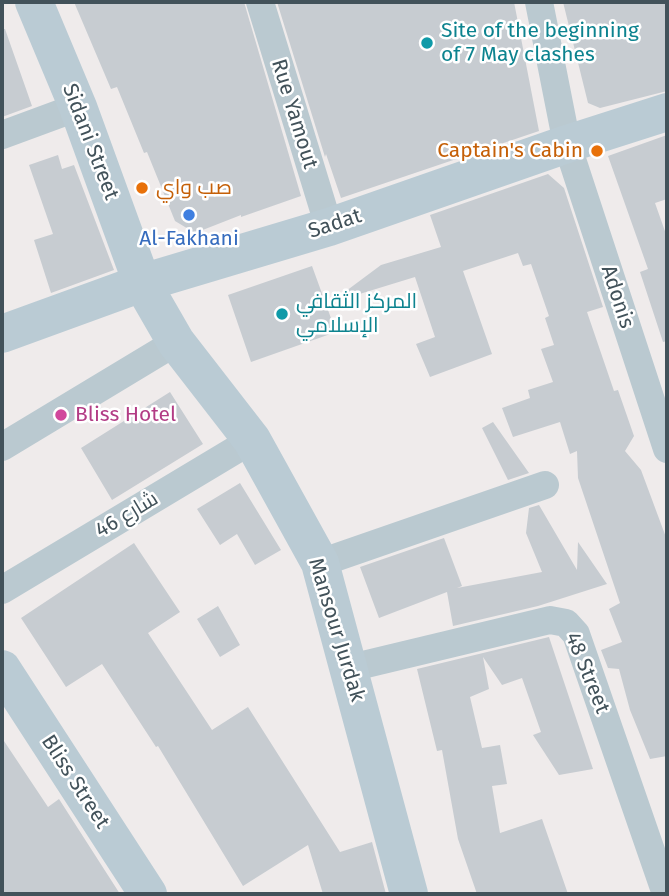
<!DOCTYPE html>
<meta charset="utf-8">
<style>
body{margin:0}
#map{position:relative;width:669px;height:896px;overflow:hidden;background:#efebeb;font-family:"Fira Sans",sans-serif}
canvas{display:block}
.frame{position:absolute;inset:0;border:4px solid #42525a;pointer-events:none}
</style>
<div id="map">
<canvas width="669" height="896"></canvas>
<div class="frame"></div>
</div>
<script>
const c = document.querySelector('canvas').getContext('2d');
c.lineJoin = 'round';
function paint(path, color) { c.fillStyle = color; c.fill(path, 'evenodd'); }
function strokePath(path, color, width, dash) { c.strokeStyle = color; c.lineWidth = width; c.lineCap = dash ? 'butt' : 'round'; c.setLineDash(dash || []); c.stroke(path); }
function drawText(font, color, halo, rows, align = 'center') {
  c.font = font + ' "Fira Sans",Cairo,sans-serif'; c.lineWidth = 5; c.setLineDash([]); c.textBaseline = 'middle'; c.strokeStyle = halo; c.fillStyle = color; for (const [text, x, y, turn = 0] of rows) {
    c.save(); c.translate(x, y); c.rotate((+turn || 0) * Math.PI / 180); c.textAlign = isNaN(turn) ? turn : align; if (halo) c.strokeText(text, 0, 0); c.fillText(text, 0, 0); c.restore();
  }
}
const building = new Path2D(`
 M74 2H244L301 196 241 217V215L195 233 175 221 147 152 144 153 117 87 111 89Z
 M277 2H514L539 131 341 198 326 154 325 157Z
 M563 2H667V91L600 108 588 103Z
 M2 29H5L32 106 2 117Z
 M667 135V199L655 203 667 237V341L663 342 640 272 648 269 608 156Z
 M58 155 62 169 74 165 114 270 51 293 34 240 53 234 29 165Z
 M548 174 564 188 603 307 587 312 614 391 618 390 634 436 625 451 641 470 667 540V756L650 759 630 710 619 669 608 668 601 650 622 642 609 609 620 603 578 478 577 451 570 454 560 422 513 437 502 408 530 398 528 390 553 382 541 349 554 345 545 318 549 316 531 264 523 266 518 253 463 271 492 354 430 377 416 344 435 337 415 277 340 300 338 297 381 265 441 247 430 215Z
 M312 266 336 332 251 362 228 295Z
 M170 392 203 444 112 500 81 448Z
 M493 422 529 473 508 480 482 428Z
 M240 483 281 550 255 565 237 534 220 545 197 509Z
 M539 505 577 570 578 542 607 584 538 606 453 626 447 592 379 618 360 567 444 538 462 586 457 588 542 572 526 533 529 508Z
 M134 543 180 612 148 633 212 730 248 707 340 852 372 842 386 894H323L308 845 243 886 158 746 156 747 102 664 66 687 21 618Z
 M218 606 240 645 220 657 197 619Z
 M549 637 593 769 559 775 533 735 541 732 522 678 502 685 483 657 489 689 470 697 482 748 500 745 507 784 492 786 500 833 542 819 568 894H477L458 839 442 750 437 751 417 669Z
 M2 738 48 807 59 799 120 894H2Z`);
const street = new Path2D(`
 M260 2 329 227
 M539 2 567 144 667 449
 M2 135 78 107
 M2 447 176 342
 M320 563 545 485
 M2 590 252 440
 M350 668 550 620 566 623 576 634 666 894`);
const secondary = new Path2D(`
 M34 2 78 107 142 283 176 342 252 440 320 563 409 894
 M2 334 142 283 329 227 567 144 667 112
 M2 669 148 894`);
const markers = [
 [427,43,7,"#0f9aa8"],
 [597,151,7,"#e8710a"],
 [142,188,7,"#e8710a"],
 [189,215,7,"#3f7fe0"],
 [282,314,7,"#0f9aa8"],
 [61,415,7,"#d1479c"]
];
const cultureNames = [
 ["Site of the beginning",441,31],
 ["of 7 May clashes",441,55],
 ["المركز الثقافي",296,302],
 ["الإسلامي",296,326]
];
const streetNames = [
 ["Rue Yamout",294,114,73],
 ["Sidani Street",90,142,69],
 ["Sadat",335,224,-18],
 ["Adonis",617,297,72],
 ["شارع 46",127,515,-31],
 ["Mansour Jurdak",336,630,73],
 ["48 Street",587,673,68],
 ["Bliss Street",75,782,57]
];
const foodNames = [
 ["Captain's Cabin",583,151],
 ["صب واي",156,188,"left"]
];
const shopNames = [
 ["Al-Fakhani",189,239]
];
const hotelNames = [
 ["Bliss Hotel",75,415]
];
paint(building, '#c7ccd1');
strokePath(street, '#bac9d0', 28);
strokePath(secondary, '#bacbd4', 38);
for (const [x, y, r, color] of markers) { const dot = new Path2D(); dot.arc(x, y, r, 0, 2 * Math.PI); c.fillStyle = color; c.fill(dot); strokePath(dot, '#fff', 2.5); }
drawText('21px', '#0d838f', '#fff', cultureNames, 'left');
drawText('21px', '#42525a', '#fff', streetNames);
drawText('21px', '#c56008', '#fff', foodNames, 'right');
drawText('21px', '#366cbe', '#fff', shopNames);
drawText('21px', '#b23c85', '#fff', hotelNames, 'left');
</script>
